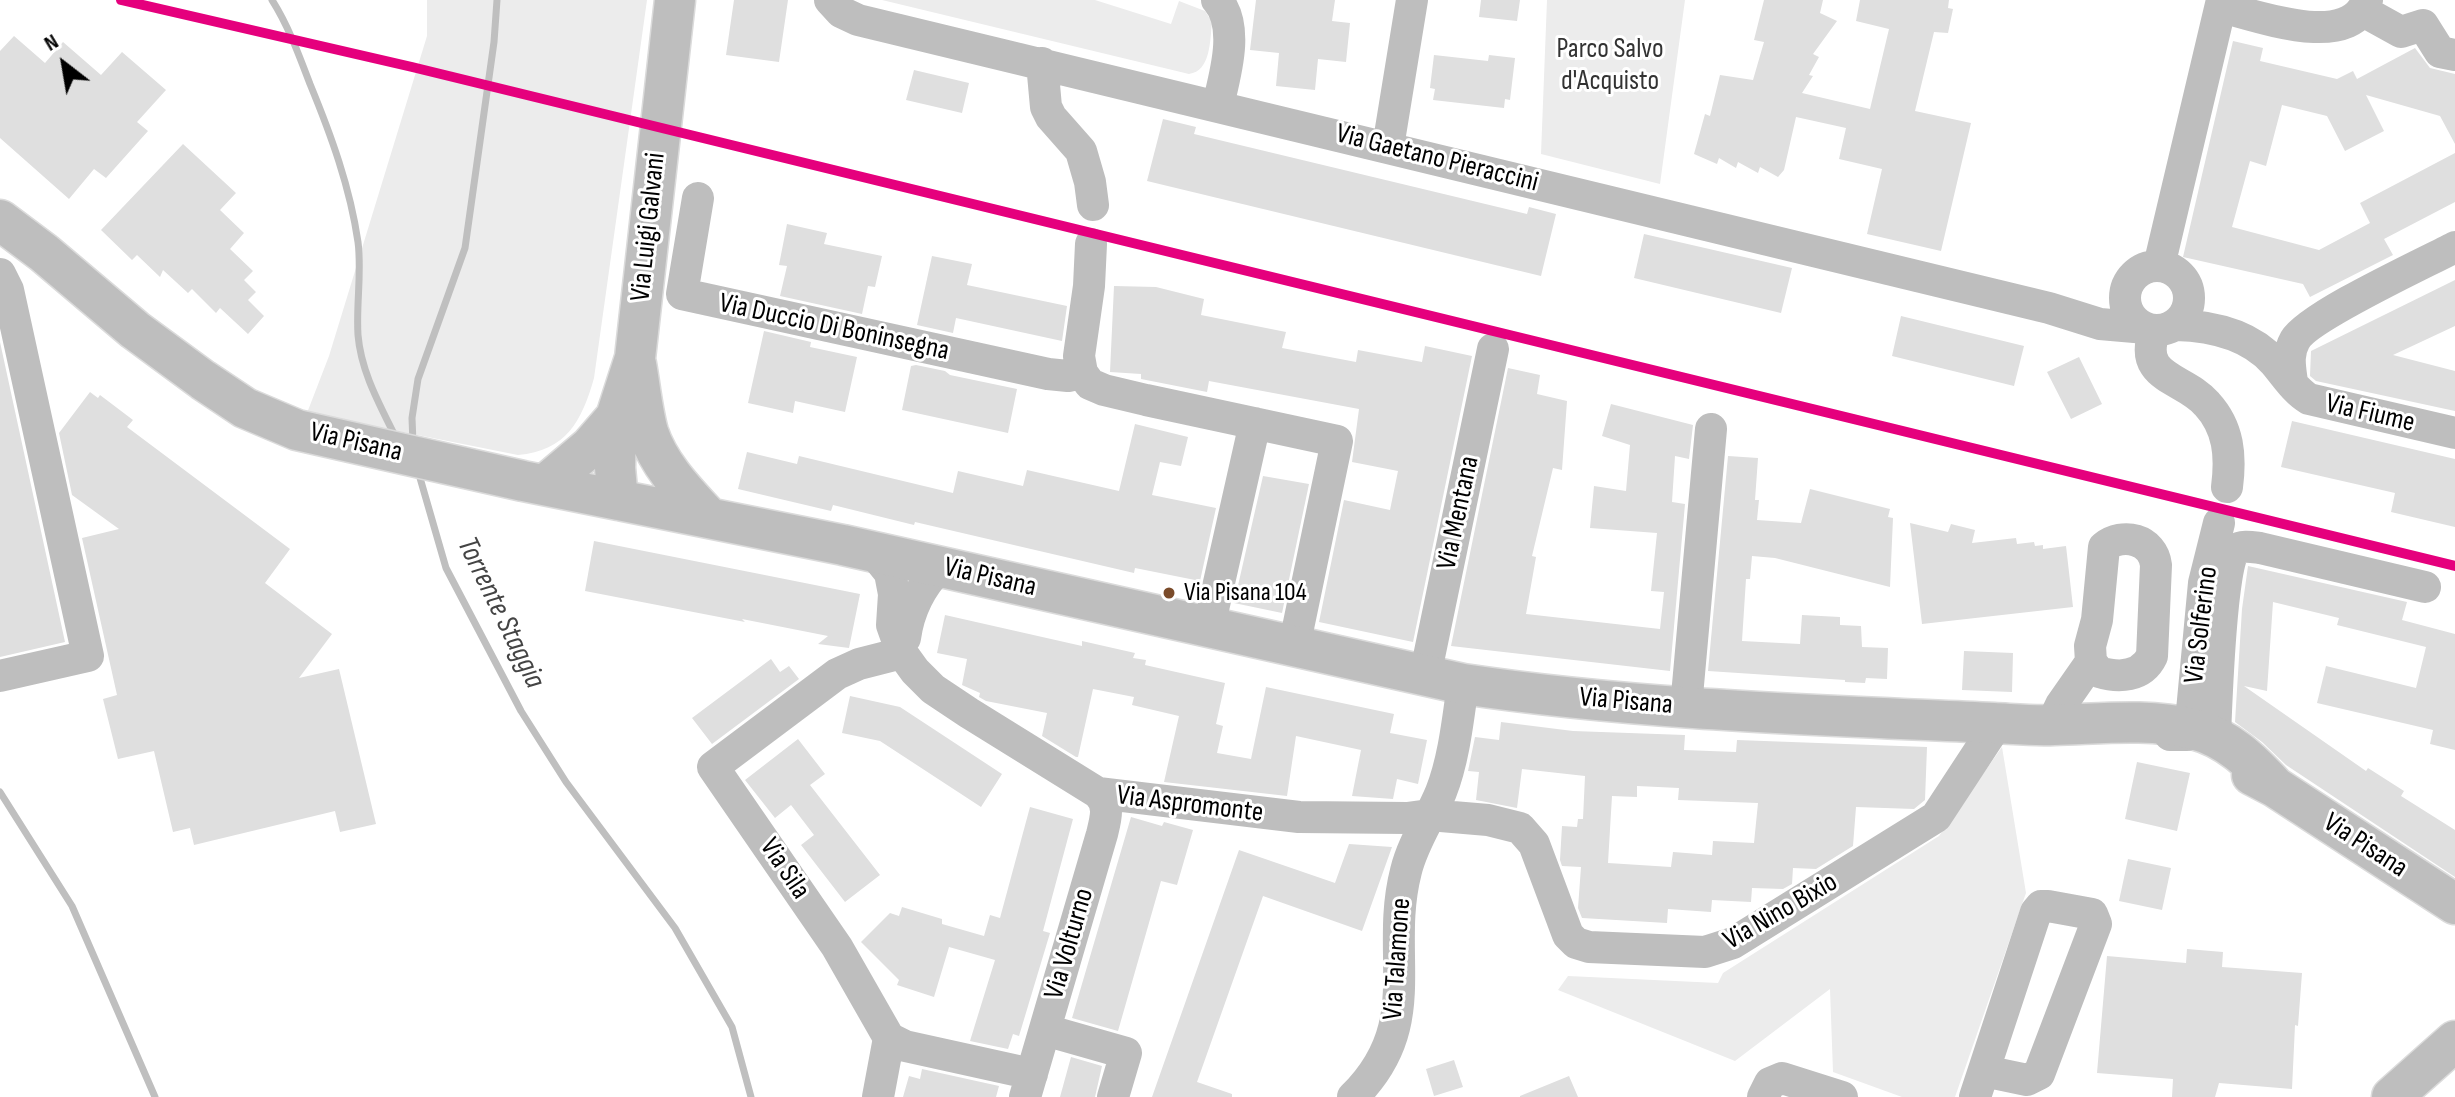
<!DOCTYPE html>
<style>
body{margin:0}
#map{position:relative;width:2455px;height:1097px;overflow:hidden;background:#fff;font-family:"Sofia Sans Condensed",sans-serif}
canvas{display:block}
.north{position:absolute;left:24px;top:24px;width:80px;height:80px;-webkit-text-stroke:6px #fff;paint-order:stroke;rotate:329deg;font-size:22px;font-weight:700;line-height:32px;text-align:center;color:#000}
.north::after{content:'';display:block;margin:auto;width:28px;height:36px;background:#000;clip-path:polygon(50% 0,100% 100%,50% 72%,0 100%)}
</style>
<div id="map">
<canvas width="2455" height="1097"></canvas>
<div class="north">N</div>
</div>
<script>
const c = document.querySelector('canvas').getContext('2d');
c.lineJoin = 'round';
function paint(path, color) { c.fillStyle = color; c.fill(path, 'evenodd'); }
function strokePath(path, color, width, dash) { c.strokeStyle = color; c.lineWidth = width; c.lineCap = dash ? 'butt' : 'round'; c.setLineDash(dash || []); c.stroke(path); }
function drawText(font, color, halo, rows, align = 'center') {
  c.font = font + ' "Sofia Sans Condensed",sans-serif'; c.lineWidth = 6; c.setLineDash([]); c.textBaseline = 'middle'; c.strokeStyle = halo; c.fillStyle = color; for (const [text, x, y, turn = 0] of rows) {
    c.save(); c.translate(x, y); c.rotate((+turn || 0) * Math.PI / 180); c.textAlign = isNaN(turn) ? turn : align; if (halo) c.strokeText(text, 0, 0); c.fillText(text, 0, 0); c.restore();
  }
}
const green = new Path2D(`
 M427 0H647L594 378C582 421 566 451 518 455L307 413 329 356 427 36Z
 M882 0H1095L1171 24 1179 1 1205 11 1212 22C1210 40 1211 71 1189 74Z
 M1547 0H1685L1660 184 1541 154Z
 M2002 747 2026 893 1955 1097H1902L1833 1072 1830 989 1735 1061 1558 990 1568 976 1718 983 1723 973 1939 836Z`);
const stream = new Path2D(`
 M272 0C288 25 299 55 310 84 331 135 350 187 358 242 362 273 356 304 358 335 361 372 380 405 396 438
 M413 443 412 418 418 379 465 248 494 42 497 0
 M418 471 446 568 521 711 566 782 675 928 732 1027 751 1097
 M0 792 72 906 155 1097`);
const building = new Path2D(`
 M734 0H788L779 62 726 55Z
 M1256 0H1335L1332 21 1350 23 1346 62 1318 59 1315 90 1276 86 1279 53 1250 50Z
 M1481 0H1520L1517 21 1479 17Z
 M1764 0H1823L1820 13 1837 21 1813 54 1819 57 1809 75 1813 76 1802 93 1870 109 1889 29 1856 21 1860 0H1949L1948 8 1953 9 1948 33 1934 32 1915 111 1971 123 1941 251 1867 234 1882 169 1839 159 1846 128 1796 117 1784 170 1778 177 1760 167 1758 173 1738 162 1736 168 1719 158 1717 164 1694 154 1705 114 1710 116 1720 75 1753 80 1764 42 1754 40Z
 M14 36 45 63 63 42 101 75 122 52 166 90 137 122 148 131 106 178 94 169 69 199 0 138V51Z
 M2233 41 2263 48 2260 61 2337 79 2353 71 2357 79 2415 48 2430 68 2455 74V144L2440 116 2366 95 2384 131 2345 151 2327 116 2282 105 2266 166 2250 161 2232 227 2319 250 2370 223 2360 203 2455 153V202L2384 239 2393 255 2310 297 2303 284 2183 257Z
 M1434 55 1488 61 1489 55 1515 58 1510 100 1505 99 1504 108 1433 100 1435 89 1430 88Z
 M914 70 969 83 962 113 906 100Z
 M1163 119 1196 127 1194 134 1527 214 1529 207 1556 214 1541 276 1147 181Z
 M183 144 236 193 220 210 244 233 230 249 253 271 244 280 256 292 248 300 264 316 248 334 220 308 216 313 192 289 188 293 163 270 160 277 137 255 132 260 101 230Z
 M787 224 827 233 824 244 882 256 875 287 868 286 862 314 780 296 787 266 779 265Z
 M1644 234 1792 268 1781 313 1634 278Z
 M932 256 972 264 967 285 1067 306 1062 341 956 318 953 333 917 325Z
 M2455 280V326L2393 355 2455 371V411L2316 381 2310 376 2311 351Z
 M1114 286 1156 287 1204 299 1201 315 1286 332 1282 348 1356 362 1358 350 1422 362 1425 346 1472 356 1413 642 1319 622 1344 500 1390 510 1398 471 1352 462 1359 409 1209 381 1207 392 1141 379V374L1110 372Z
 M1901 316 2024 346 2014 386 1892 356Z
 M764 331 811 342 810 347 857 357 845 412 795 401 793 413 748 403Z
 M0 342 65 642 0 657Z
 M2079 357 2102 404 2071 419 2047 372Z
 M916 365 945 371 950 375 1017 389 1008 433 902 410 911 366Z
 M1508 368 1540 375 1537 394 1567 401 1562 470 1553 468 1532 556 1536 557 1526 614 1660 629 1664 592 1651 591 1657 533 1590 528 1594 486 1626 491 1630 445 1602 436 1611 404 1693 425 1689 459 1675 456 1672 502 1685 504 1670 671 1451 646Z
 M90 392 98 398 100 395 133 420 127 427 290 549 265 583 332 634 299 678 339 669 376 824 340 832 335 811 194 845 190 828 173 832 154 751 118 759 103 699 117 695 82 538 119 529 72 495 59 433Z
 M2292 421 2455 459V527L2391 512 2395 493 2281 467Z
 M1135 424 1188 437 1181 466 1160 462 1152 495 1216 508 1200 581 1135 568 1134 573 915 522 914 525 833 505 831 511 738 489 747 452 797 464 799 456 953 493 958 471 1023 486 1027 470 1119 491Z
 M1728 456 1758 458 1755 500H1759L1757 520 1801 523 1810 489 1890 509 1888 517 1893 518 1890 587 1775 558 1752 556 1750 579H1746L1742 641 1800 644 1802 615 1840 617V625L1861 626 1862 647 1888 648 1887 679 1866 678 1865 683 1845 682V680L1708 671Z
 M1263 476 1309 484 1282 613 1234 603Z
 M1910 523 1948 532 1951 524 1975 530 1972 543 2016 538 2017 544 2034 542 2035 546 2043 545V549L2066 546 2073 607 1922 624Z
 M594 541 860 594 849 648 818 644 828 636 742 619 745 622 585 591Z
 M2248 566 2407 602 2402 620 2455 634V750L2430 744 2433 730 2317 703 2326 666 2416 688 2426 647 2337 625 2339 618 2273 602 2267 691 2244 686 2366 771 2368 768 2404 791 2401 796 2455 830V877L2286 765 2262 742 2235 722 2242 609Z
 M945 615 1082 646V641L1135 653 1133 658 1146 660 1145 665 1225 683 1216 724 1223 726 1217 753 1251 759 1266 687 1394 714 1390 733 1427 740 1418 784 1397 779 1393 799 1352 796 1361 750 1296 736 1287 796 1164 782 1179 716 1132 705 1134 697 1093 689 1078 757H1076L1042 736 1047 713 986 701 979 697 980 693 962 685 967 659 937 653Z
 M1964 651 2013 653 2012 692 1962 690Z
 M771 659 780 672 789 666 799 679 712 744 692 718Z
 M850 696 900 707 1002 774 981 807 880 741 842 733Z
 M1501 722 1573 731 1685 735 1684 750 1736 752 1737 740 1927 747 1925 800 1914 809 1856 807 1853 846 1816 869 1793 868 1792 884 1783 889 1752 888 1751 902 1712 900 1711 912 1668 909 1667 923 1582 918 1578 908 1581 867 1562 866 1560 860 1562 826 1577 827 1578 819H1583L1585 776 1522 769 1517 808 1476 800 1479 772 1468 771 1475 737 1499 740ZM1637 786 1679 788 1678 800 1758 803 1754 843 1713 841 1712 855 1673 852 1671 867 1608 863 1612 796 1637 797Z
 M798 739 825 774 810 785 880 875 845 902 801 845 814 835 791 805 775 818 745 780Z
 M2137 762 2190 773 2177 831 2125 819Z
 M1030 807 1073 819 1043 931 1050 933 1019 1036 1013 1034 1008 1049 970 1041 995 960 949 947 934 997 897 985 899 980 861 942 890 913 899 916 902 907 942 919V924L984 936 990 915 1000 918Z
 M1131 817 1162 826 1164 822 1193 830 1177 885 1161 881 1118 1031 1072 1018Z
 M1349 844 1392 847 1362 931 1263 896 1197 1082 1232 1094V1097H1152L1239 850 1335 883Z
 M2128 859 2171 868 2162 910 2119 901Z
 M2187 949 2223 952 2222 967 2302 973 2298 1026 2295 1025 2292 1089 2219 1083 2215 1097H2172L2173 1079 2097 1073 2107 956 2186 963Z
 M1071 1057 1102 1066 1095 1097H1060Z
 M1454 1060 1463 1087 1434 1096 1426 1069Z
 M922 1069 999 1086 996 1097H903L909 1076 920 1079Z
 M1569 1076 1578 1097H1520V1096Z`);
const minor = new Path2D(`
 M830 0 841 12 858 20 2049 308 2100 324 2146 328
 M1217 0C1240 26 1225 75 1218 105
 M2221 7C2258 16 2351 51 2367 0
 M2363 11 2401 32 2423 25 2440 52 2455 55
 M1042 63 1046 107 1051 117 1081 151 1090 182 1093 205
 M1388 147 1412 0
 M698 198 682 294 1048 374 1068 376 1082 373
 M1091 244 1089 286 1079 356 1082 373 1090 384 1104 390 1146 400 1337 441 1294 647
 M2125 298a32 32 0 1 1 64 0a32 32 0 1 1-64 0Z
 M2159 266 2222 0
 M0 274 8 290 88 656 0 676
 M2176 325C2212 326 2249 334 2274 362 2285 375 2295 391 2309 399L2455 433
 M2155 330C2136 379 2184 377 2207 404 2229 428 2231 456 2227 487
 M2292 382C2290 367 2287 354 2295 340 2309 316 2425 263 2455 247
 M873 552 890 573 894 594 892 625 902 653 915 671 933 689 969 713 1098 793 1299 817 1407 818 1429 815 1488 820 1520 828 1534 844 1568 935 1576 943 1589 947 1705 952 1733 943 1936 817 1997 724
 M1209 627 1255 423
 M905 638C909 609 920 587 940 567
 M902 653 859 664 837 674 713 767 837 947 889 1038 905 1046 1032 1074
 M1425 676 1493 349
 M1686 707 1711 429
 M2051 726 2061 705 2091 662 2090 646 2097 620 2104 547C2123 532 2153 539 2156 565L2152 656C2142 677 2119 678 2099 672L2091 662
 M2170 735H2187L2190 732 2204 583 2219 523
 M2215 737C2216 711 2221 561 2235 550 2242 545 2252 547 2260 548L2425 587
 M1045 1030 1126 1053 1113 1097
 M878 1097 889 1038
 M1025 1097 1102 834C1106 818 1110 805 1098 793
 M1353 1097C1427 1024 1384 956 1406 871 1413 842 1430 819 1441 792 1454 759 1458 719 1463 684
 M1763 1097 1770 1083 1782 1078 1842 1097
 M1975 1097 2036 912 2041 906H2048L2092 914 2096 924 2039 1074 2027 1080 1984 1071`);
const major = new Path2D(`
 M0 220 44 253 135 330 203 380 245 408 297 430 523 481 843 545 1463 684C1638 710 1817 715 1994 723 2014 724 2034 726 2054 725 2100 724 2147 718 2193 729 2228 738 2251 761 2275 787
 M636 364C640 386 642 410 648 432 659 466 686 493 709 518
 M545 485 590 447 616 417
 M618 500 615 468 616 417 635 358 675 0
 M2252 775 2275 787 2455 904
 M2392 1097 2455 1041`);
const rail1 = new Path2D(`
 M121 0 412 67 2455 566`);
const markers = [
 [1169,593,7,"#7a4b2a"]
];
const busNames = [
 ["Via Pisana 104",1184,593]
];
const parkNames = [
 ["Parco Salvo",1610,50],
 ["d'Acquisto",1610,82]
];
const streetNames = [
 ["Via Gaetano Pieraccini",1437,159,14],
 ["Via Luigi Galvani",649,227,-84],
 ["Via Duccio Di Boninsegna",834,328,12],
 ["Via Fiume",2370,414,13],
 ["Via Pisana",356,443,13],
 ["Via Mentana",1459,513,-78],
 ["Via Pisana",990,578,13],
 ["Via Solferino",2202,625,-83],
 ["Via Pisana",1626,702,5],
 ["Via Aspromonte",1190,805,7],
 ["Via Pisana",2365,846,33],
 ["Via Sila",784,869,56],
 ["Via Nino Bixio",1781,912,-30],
 ["Via Volturno",1070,944,-74],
 ["Via Talamone",1398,959,-86]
];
const waterNames = [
 ["Torrente Staggia",500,613,64]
];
paint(green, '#ececec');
strokePath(stream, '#bfbfbf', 7);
paint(building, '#dfdfdf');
strokePath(major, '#dbdbdb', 43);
strokePath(minor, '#bebebe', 32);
strokePath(major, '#bebebe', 40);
strokePath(rail1, '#e5007d', 10);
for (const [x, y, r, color] of markers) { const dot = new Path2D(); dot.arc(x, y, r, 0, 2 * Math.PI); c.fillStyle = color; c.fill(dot); strokePath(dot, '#fff', 3); }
drawText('26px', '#000', '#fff', busNames, 'left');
drawText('28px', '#333', '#fff', parkNames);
drawText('28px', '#000', '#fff', streetNames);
drawText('italic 30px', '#444', '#fff', waterNames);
</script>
